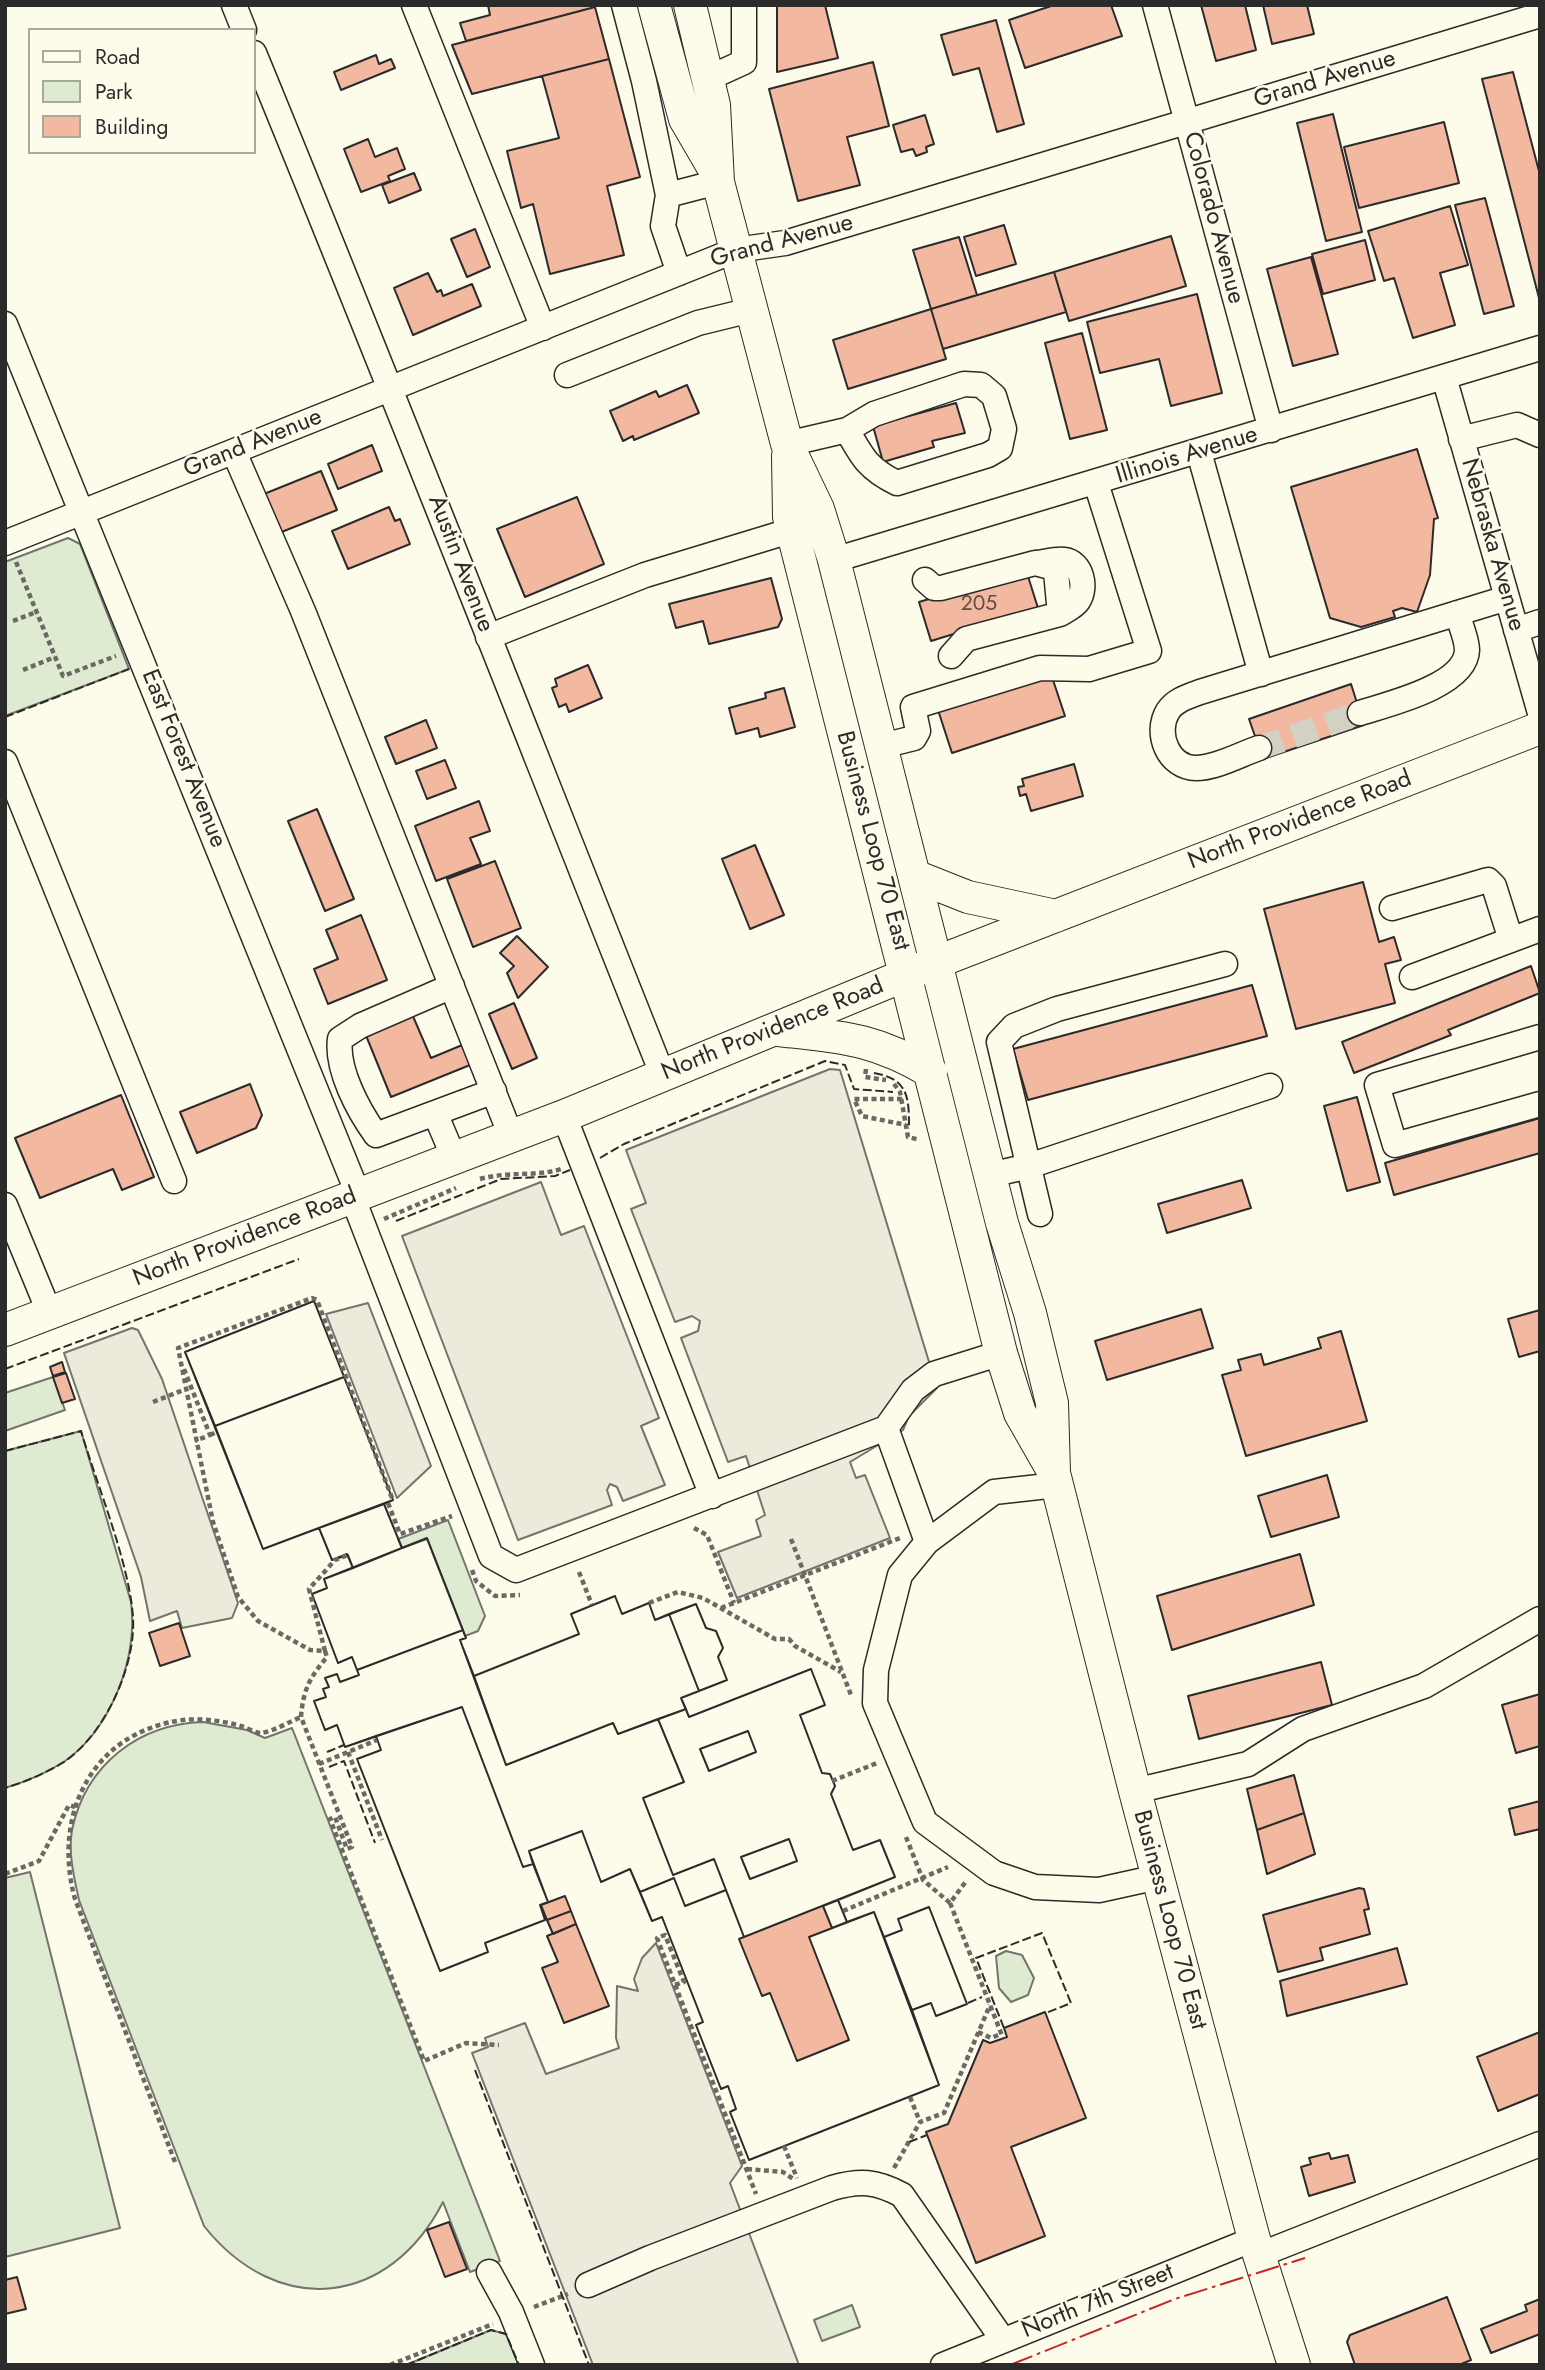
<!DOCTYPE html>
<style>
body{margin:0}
#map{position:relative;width:1545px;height:2370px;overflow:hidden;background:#fdfbea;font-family:Jost,sans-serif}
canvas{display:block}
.frame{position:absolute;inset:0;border:7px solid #2b2b2b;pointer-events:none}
.legend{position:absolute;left:28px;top:28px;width:228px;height:126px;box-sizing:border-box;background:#fdfbea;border:2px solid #a9a89e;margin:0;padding:9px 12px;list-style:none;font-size:21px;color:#2b2b2b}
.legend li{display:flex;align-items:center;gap:14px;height:35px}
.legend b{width:35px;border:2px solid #a9a89e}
</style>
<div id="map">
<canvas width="1545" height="2370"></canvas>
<div class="frame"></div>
<ul class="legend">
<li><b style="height:9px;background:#fdfbea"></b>Road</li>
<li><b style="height:19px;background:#deebd1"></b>Park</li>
<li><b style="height:19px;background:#f2b8a0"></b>Building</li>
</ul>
</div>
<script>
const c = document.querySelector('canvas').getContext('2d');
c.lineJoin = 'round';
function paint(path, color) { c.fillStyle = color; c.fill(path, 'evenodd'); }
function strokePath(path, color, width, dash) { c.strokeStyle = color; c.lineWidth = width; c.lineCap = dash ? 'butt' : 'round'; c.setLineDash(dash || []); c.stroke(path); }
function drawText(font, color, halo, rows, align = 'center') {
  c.font = font + ' Jost,sans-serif'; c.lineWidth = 5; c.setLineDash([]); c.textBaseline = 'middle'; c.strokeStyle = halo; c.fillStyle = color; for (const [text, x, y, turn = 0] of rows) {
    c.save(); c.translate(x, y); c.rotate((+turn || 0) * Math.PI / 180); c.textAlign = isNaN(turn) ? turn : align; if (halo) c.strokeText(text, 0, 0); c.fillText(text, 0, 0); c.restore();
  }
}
const green = new Path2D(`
 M68 538 80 544 129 669 5 716V562Z
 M53 1377 65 1410 5 1431V1393Z
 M81 1431 131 1602C138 1657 112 1728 65 1761 47 1773 25 1782 5 1788V1451Z
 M448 1520 485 1616 478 1631 465 1636 427 1539 402 1548 398 1539Z
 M203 1722 247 1730 265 1738 292 1728 500 2261 470 2272 443 2202C389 2307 278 2319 204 2226L79 1900C74 1877 68 1853 72 1830 86 1764 139 1724 203 1722Z
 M30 1872 120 2228 5 2257V1878Z
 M1006 1951 1022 1955 1034 1978 1028 1995 1011 2002 999 1988 996 1956Z
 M852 2305 860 2327 822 2341 814 2320Z
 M491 2330 506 2334 519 2365H406Z`);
const parking = new Path2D(`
 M830 1069 840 1070 937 1388 909 1416 903 1430 850 1462 856 1478 865 1475 890 1538 737 1598 718 1552 761 1536 756 1520 765 1515 746 1456 728 1462 681 1338 698 1331 700 1321 692 1316 675 1322 631 1209 646 1203 626 1150Z
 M541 1182 561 1235 584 1226 659 1418 641 1426 665 1485 623 1501 617 1487 610 1484 607 1490 612 1505 518 1540 402 1236Z
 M368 1303 431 1466 397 1498 326 1314Z
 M132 1328 138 1330 162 1379 238 1603 232 1618 182 1628 177 1611 150 1621 141 1577 64 1353Z
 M656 1943 742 2166 730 2183 799 2365H593L472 2053 488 2047 485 2038 525 2023 546 2074 619 2048 616 2038 617 1986 638 1991 634 1979 642 1958Z`);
const building = new Path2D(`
 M488 5H595V7L466 41 460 23 490 15Z
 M777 5H825L838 58 777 72Z
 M1054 5H1111L1122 36 1025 68 1009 20Z
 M1201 5H1245L1256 50 1216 61Z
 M1263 5H1307L1314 34 1272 44Z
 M595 7 609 59 472 94 452 45Z
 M996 20 1024 124 997 132 979 68 953 75 941 35Z
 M376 55 379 64 391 59 395 68 341 90 334 72Z
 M609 59 640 177 607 186 624 255 550 274 533 204 521 208 507 151 559 138 542 76Z
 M873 62 889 126 847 137 860 185 798 201 769 89Z
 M1513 72 1540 175 1539 298 1482 79Z
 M1333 114 1362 232 1326 241 1297 123Z
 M925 115 934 144 926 147 927 152 916 156 913 149 901 152 893 125Z
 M1444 122 1459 183 1359 208 1344 147Z
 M368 139 375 157 397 148 405 169 388 176 390 181 361 192 344 149Z
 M414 173 421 190 389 203 382 185Z
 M1485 198 1514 306 1484 314 1455 205Z
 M1450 206 1468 265 1440 273 1455 325 1413 338 1394 278 1384 281 1368 231Z
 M1004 225 1016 264 976 276 964 237Z
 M475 229 490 267 467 277 451 239Z
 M1171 236 1186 286 1069 321 1054 272Z
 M959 237 977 295 931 309 913 250Z
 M1365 240 1375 280 1323 294 1312 254Z
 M1311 257 1338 354 1293 366 1267 269Z
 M1054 272 1066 312 943 349 931 309Z
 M428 273 437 292 441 290 443 296 472 284 481 306 413 335 394 288Z
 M1197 294 1222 393 1171 406 1159 359 1100 373 1087 322Z
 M931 309 946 359 848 389 833 340Z
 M1082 333 1107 430 1070 439 1045 343Z
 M687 385 699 413 634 440 633 436 623 441 610 411 656 391 659 397Z
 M956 403 965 433 932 441 934 447 883 462 873 426Z
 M372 445 382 471 338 489 328 464Z
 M1417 449 1438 518 1434 519 1430 575 1417 612 1402 608 1393 611 1395 617 1361 627 1330 618 1291 487Z
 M321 471 337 510 279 533 264 494Z
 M577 497 604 564 525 597 497 529Z
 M389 507 395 521 400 519 410 544 348 569 332 531Z
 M1026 570 1038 608 931 641 919 602Z
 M771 578 782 619 778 627 709 644 703 621 676 628 669 604Z
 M588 665 602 698 569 712 566 704 559 707 552 688 557 686 555 679Z
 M1051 674 1065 716 952 753 938 710Z
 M1351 684 1364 725 1263 759 1249 719Z
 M784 688 795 727 760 737 758 728 736 734 729 708 766 698 765 693Z
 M426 720 437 748 396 764 385 737Z
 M445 760 456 788 427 799 416 771Z
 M1074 764 1083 796 1031 811 1026 794 1020 796 1018 787 1024 786 1022 779Z
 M479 801 490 831 470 838 481 864 436 881 415 826Z
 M317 809 354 899 325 911 288 821Z
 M755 845 784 915 750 929 722 859Z
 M495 861 521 928 473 947 447 879Z
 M1363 882 1379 942 1394 937 1401 960 1385 964 1395 1003 1296 1029 1264 909Z
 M361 915 387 980 328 1004 314 969 338 959 326 930Z
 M517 936 548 967 518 998 507 973 514 966 500 953Z
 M1531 966 1540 993 1448 1030 1451 1035 1354 1073 1342 1042Z
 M1252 985 1267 1036 1028 1100 1013 1049Z
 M514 1003 537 1058 512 1069 489 1014Z
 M412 1014 431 1058 467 1043 475 1063 391 1097 365 1033Z
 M250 1084 262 1115 256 1128 197 1153 180 1112Z
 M121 1095 154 1177 122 1190 113 1169 40 1198 15 1138Z
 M1357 1097 1380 1182 1347 1191 1324 1106Z
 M1540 1118V1153L1394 1195 1385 1163Z
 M1242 1180 1251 1208 1167 1233 1158 1204Z
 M314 1301 393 1500 384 1504 402 1548 427 1538 466 1638 460 1640 474 1676 579 1634 571 1614 615 1596 622 1614 649 1603 655 1620 696 1604 706 1628 716 1631 723 1648 718 1657 727 1680 681 1698 689 1717 811 1669 825 1705 800 1715 822 1773 830 1774 835 1786 831 1794 853 1850 880 1840 895 1877 838 1900 847 1922 874 1912 884 1937 902 1930 898 1919 929 1907 967 2004 936 2016 931 2003 912 2010 939 2085 749 2160 730 2112 736 2109 728 2086 721 2089 696 2025 703 2022 662 1917 652 1921 630 1869 601 1882 582 1831 529 1851 548 1902 540 1905 545 1920 485 1943 488 1952 440 1971 357 1759 381 1750 376 1736 345 1747 337 1725 325 1730 314 1701 326 1697 323 1689 329 1687 325 1678 337 1674 340 1682 359 1675 352 1657 338 1663 312 1594 327 1588 324 1579 353 1568 348 1555 332 1560 319 1528 263 1549 185 1352ZM748 1731 756 1752 709 1771 700 1749ZM789 1839 797 1861 750 1879 741 1857Z
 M314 1301 344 1377 215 1426 185 1352Z
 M1201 1309 1213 1348 1107 1380 1095 1341Z
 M1540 1310V1351L1519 1357 1508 1319Z
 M1341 1331 1367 1421 1246 1456 1222 1375 1241 1370 1238 1360 1261 1354 1264 1365 1321 1348 1318 1338Z
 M62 1362 65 1372 53 1376 50 1367Z
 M66 1373 75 1399 62 1403 53 1377Z
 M344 1377 393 1500 263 1549 215 1426Z
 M1327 1475 1339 1517 1271 1537 1258 1496Z
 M384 1504 402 1548 353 1568 347 1554 332 1560 319 1528Z
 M427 1538 463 1630 357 1670 352 1657 338 1663 312 1594 327 1588 324 1579Z
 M1300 1554 1314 1605 1172 1650 1157 1596Z
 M615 1596 622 1614 649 1603 655 1620 669 1614 699 1691 681 1698 686 1709 618 1734 613 1723 506 1765 474 1676 579 1634 571 1614Z
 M696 1604 706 1628 716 1631 723 1648 718 1657 727 1680 699 1691 669 1614Z
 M179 1623 190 1656 160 1666 149 1633Z
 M463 1630 466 1638 460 1640 506 1765 613 1723 618 1734 658 1719 684 1782 643 1798 673 1875 714 1859 726 1890 685 1906 674 1878 640 1892 630 1869 601 1882 582 1831 529 1851 533 1864 523 1867 462 1707 345 1747 337 1725 325 1730 314 1701 326 1697 323 1689 329 1687 325 1678 337 1674 340 1682 359 1675 357 1670Z
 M1321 1662 1332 1705 1199 1739 1188 1696Z
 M811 1669 825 1705 800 1715 822 1773 830 1774 835 1786 831 1794 853 1850 880 1840 895 1877 744 1937 714 1859 673 1875 643 1798 684 1782 658 1719 686 1709 689 1717Z
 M1540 1694V1746L1516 1753 1502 1705Z
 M462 1707 523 1867 533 1864 548 1902 540 1905 545 1920 485 1943 488 1952 440 1971 357 1759 381 1750 376 1736Z
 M748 1731 756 1752 709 1771 700 1749Z
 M1294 1775 1304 1813 1257 1830 1247 1789Z
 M1540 1801V1829L1515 1835 1509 1809Z
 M1304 1813 1315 1854 1267 1874 1257 1830Z
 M789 1839 797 1861 750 1879 741 1857Z
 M674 1878 685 1906 726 1890 744 1937 739 1939 762 1996 770 1993 797 2061 849 2040 809 1937 874 1912 939 2085 749 2160 730 2112 736 2109 728 2086 721 2089 696 2025 703 2022 662 1917 652 1921 640 1892Z
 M1359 1888 1364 1889 1369 1909 1364 1910 1370 1934 1320 1948 1323 1960 1278 1972 1263 1915Z
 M565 1896 571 1911 547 1920 541 1905Z
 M838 1900 847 1922 832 1928 823 1906Z
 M929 1907 967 2004 936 2016 931 2003 912 2010 884 1937 902 1930 898 1919Z
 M571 1911 576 1924 553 1934 547 1920Z
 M576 1924 609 2006 564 2023 542 1968 558 1962 547 1936Z
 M1397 1948 1407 1984 1287 2016 1280 1981Z
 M1045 2012 1086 2118 1011 2147 1045 2236 976 2263 926 2132 948 2124 983 2040 990 2043 1007 2037 1004 2028Z
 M1540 2032V2094L1498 2111 1477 2057Z
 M1329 2153 1331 2159 1348 2155 1355 2182 1309 2196 1301 2167 1311 2164 1309 2158Z
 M449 2222 467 2269 445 2277 427 2230Z
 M17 2277 26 2309 5 2314V2280Z
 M1447 2297 1471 2360 1459 2365H1355L1347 2342 1350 2335Z
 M1540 2299V2334L1491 2353 1481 2329 1527 2311 1525 2305Z`);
const minorTunnel = new Path2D(`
 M1259 748 1360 713`);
const path = new Path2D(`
 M16 562 63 676 116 656
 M13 621 36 612
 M23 670 55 657
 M866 1069 865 1077 886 1080
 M894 1084 900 1092 908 1137 920 1140
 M902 1099H854L862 1116 906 1125
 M480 1179C508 1171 537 1177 561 1169
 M384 1219 456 1188
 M184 1369 210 1435 195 1441
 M153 1402 186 1389
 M210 1435 217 1432
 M392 1498 317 1300 312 1298 178 1348 213 1522 238 1597 258 1621 310 1650 325 1651 327 1657C310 1677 303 1690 301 1717L352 1847 347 1849 335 1817 330 1819 424 2061 466 2043 499 2045
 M388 1503 400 1534 452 1516
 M694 1528 707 1535 734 1603
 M791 1539 851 1695
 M472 1570 476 1581 495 1596 520 1595
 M579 1572 592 1605
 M649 1603 678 1592 703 1598 775 1639H789L795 1646 841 1672
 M721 1608 900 1538
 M325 1651 309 1589 335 1560 348 1555
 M348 1752 382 1840
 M319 1764 377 1740
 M832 1781 877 1763
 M906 1837 923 1880 950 1903 967 1880
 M5 1874 39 1861 69 1805 75 1807
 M950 1903 1003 2038
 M843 1911 948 1867
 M675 1985 684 1982 665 1935 657 1938 756 2194
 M978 2032 991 2038 1001 2034
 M910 2097 920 2122
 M784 2146 797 2178
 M175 2162 75 1899C52 1816 91 1732 183 1720 202 1718 223 1721 241 1726 247 1728 256 1733 261 1733 274 1731 289 1722 301 1717
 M894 2168 920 2122 944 2113 990 2005
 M747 2169 783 2172 795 2180
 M534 2307 568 2294
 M390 2365 493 2324`);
const minor = new Path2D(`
 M234 5 244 30
 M414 5 543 328
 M624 5 644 81 668 195 718 182
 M1155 5 1271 430
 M254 53C394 393 527 735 663 1076
 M709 78 744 62V5
 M668 195 663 226 679 273
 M5 324 358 1194
 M567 375 698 323 751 310
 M1444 377 1540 713
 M1461 439 1517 425 1540 435
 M787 444 847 430 874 414 964 384 981 385 994 396 1004 429 1000 448 988 455 897 483C868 469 862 457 847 430
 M234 452 303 611 511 1136
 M1199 452 1261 674
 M5 543 736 250 785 243 1540 15
 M834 560 1540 348
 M1037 563C1045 562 1056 559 1064 560 1082 562 1087 588 1078 601 1074 607 1066 610 1060 614
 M925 580 934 588H941L1035 563 1050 567 1056 572 1060 614 966 639 951 656
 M1516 630 1540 622
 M488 637 645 575 793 530
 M1360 713C1388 704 1466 686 1467 650 1467 639 1460 624 1457 613
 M882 746 914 738 918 731 913 707 1040 668 1089 669 1149 651 1096 483
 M1259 748C1241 754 1216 768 1196 768 1169 768 1154 734 1168 711 1175 700 1189 696 1200 692L1507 598
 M5 762 174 1181
 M1392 908 1488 880 1494 886 1511 940
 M1412 977 1540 929
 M452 986 360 1026 340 1039C336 1069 358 1110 376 1135L494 1091
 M1540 1037 1377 1085 1395 1145 1540 1104
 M435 1113 454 1158
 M564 1116 712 1496
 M990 1175 1029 1166 1270 1086
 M352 1196 491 1556 516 1570 886 1428
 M5 1205 50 1314
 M1040 1214 999 1042 1014 1026 1057 1009 1225 964
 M1057 1485 994 1492 927 1542 900 1575 876 1670 875 1703 925 1822 994 1873 1035 1887 1099 1890 1158 1877
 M927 1542 886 1428 913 1390 934 1374 1001 1353
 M1135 1791 1248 1764 1303 1729 1424 1686 1540 1619
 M1259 2255 1540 2144
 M489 2272 511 2312 532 2365
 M588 2285 650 2258 832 2188C860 2180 876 2181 902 2195L1003 2340
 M943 2365 1254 2239`);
const major = new Path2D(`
 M654 5 685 119 713 167
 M690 5 714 105 718 182 787 444 818 509 834 560 1002 1223 1030 1313 1052 1403 1054 1473 1135 1791 1254 2239 1294 2365
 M788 456 789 517 1001 1353 1020 1413 1052 1469
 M915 876 968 897 1056 916
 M778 1030C841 1037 874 1038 931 1072
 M5 1330 564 1116 937 962 1540 728`);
const fence = new Path2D(`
 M5 717 129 669
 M874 1073C909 1079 909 1098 909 1129
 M600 1158 624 1144 825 1061 845 1065 854 1089 893 1092
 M396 1221 501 1179 555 1176 570 1170
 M5 1369 299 1259
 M5 1451 81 1431C97 1485 129 1562 133 1617 136 1666 105 1734 64 1762 46 1773 25 1782 5 1788
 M327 1752 344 1745
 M329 1767 344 1761 375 1843
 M968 2003 982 1997
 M1004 2028 976 1958 1042 1933 1071 2003 1046 2013
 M475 2070 589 2365
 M909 2142 927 2135
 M406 2365 491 2330 506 2334 519 2365`);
const power = new Path2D(`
 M1010 2365 1175 2299 1305 2258`);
const numberNames = [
 ["205",979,605]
];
const streetNames = [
 ["Grand Avenue",1325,80,-17],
 ["Colorado Avenue",1213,218,75],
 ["Grand Avenue",782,242,-15],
 ["Grand Avenue",253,444,-22],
 ["Illinois Avenue",1187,456,-17],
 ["Nebraska Avenue",1492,545,74],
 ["Austin Avenue",460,564,69],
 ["East Forest Avenue",183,759,68],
 ["North Providence Road",1300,821,-21],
 ["Business Loop 70 East",872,841,75],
 ["North Providence Road",773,1030,-22],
 ["North Providence Road",245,1238,-21],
 ["Business Loop 70 East",1169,1920,75],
 ["North 7th Street",1098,2302,-22]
];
paint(green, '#deebd1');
strokePath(green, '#74746e', 2);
paint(parking, '#eceadb');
strokePath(parking, '#74746e', 2);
paint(building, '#f2b8a0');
strokePath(building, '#2b2b2b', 2);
strokePath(minorTunnel, '#d3d1c4', 24, [24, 12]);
strokePath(minor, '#2b2b2b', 27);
strokePath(major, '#2b2b2b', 34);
strokePath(path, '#6a6964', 4.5, [5, 3.5]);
strokePath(minor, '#fdfbea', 24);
strokePath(major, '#fdfbea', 32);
strokePath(fence, '#2b2b2b', 2, [9, 3.5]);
strokePath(power, '#c62828', 2, [24, 5, 3.5, 5]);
drawText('21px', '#5d4e48', null, numberNames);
drawText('24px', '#2b2b2b', '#fdfbea', streetNames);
</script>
